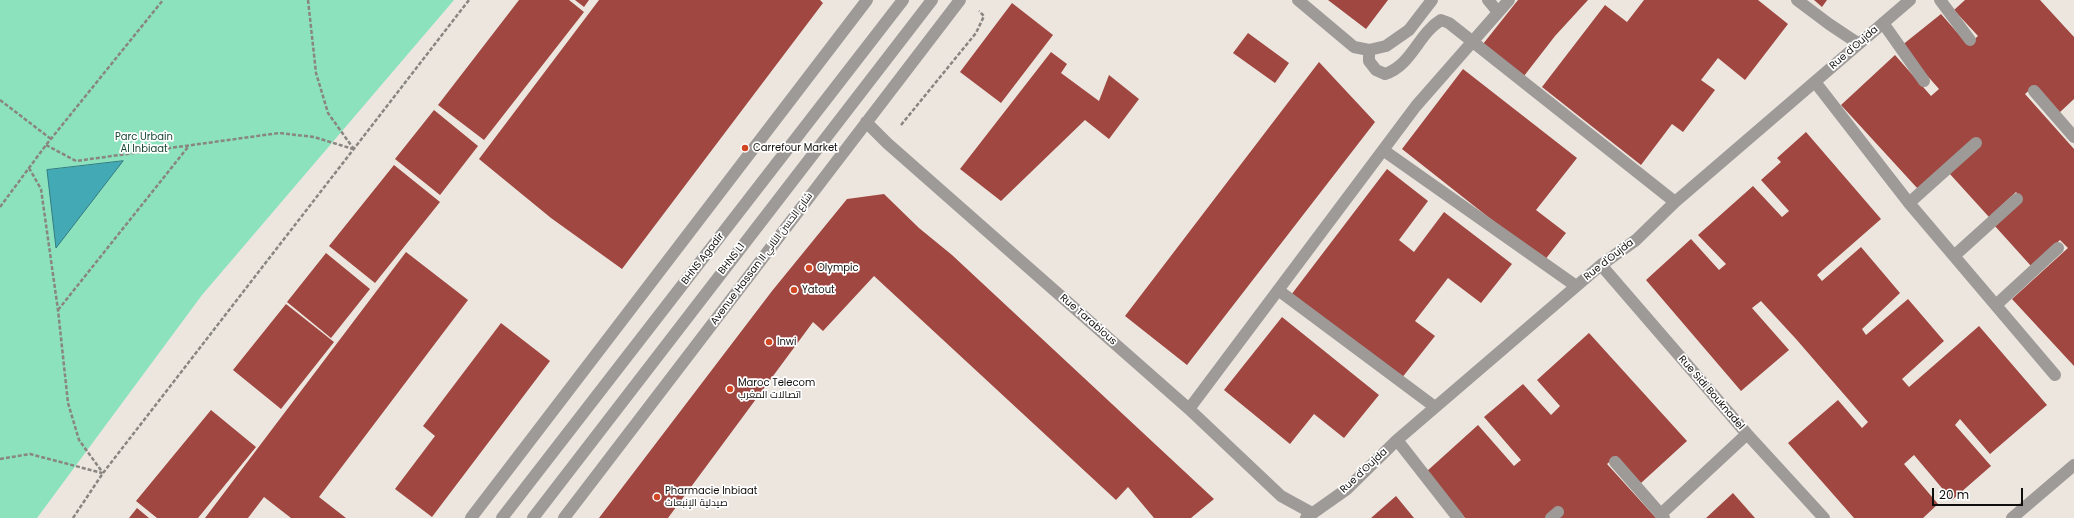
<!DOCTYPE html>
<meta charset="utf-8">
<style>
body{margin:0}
#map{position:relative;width:2074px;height:518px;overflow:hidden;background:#ece6df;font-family:Poppins,sans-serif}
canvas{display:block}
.scale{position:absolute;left:1932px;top:488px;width:91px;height:18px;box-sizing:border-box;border:2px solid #110f0d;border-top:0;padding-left:5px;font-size:12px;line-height:14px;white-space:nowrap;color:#110f0d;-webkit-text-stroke:3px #fff;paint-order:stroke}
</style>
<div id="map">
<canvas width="2074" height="518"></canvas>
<div class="scale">20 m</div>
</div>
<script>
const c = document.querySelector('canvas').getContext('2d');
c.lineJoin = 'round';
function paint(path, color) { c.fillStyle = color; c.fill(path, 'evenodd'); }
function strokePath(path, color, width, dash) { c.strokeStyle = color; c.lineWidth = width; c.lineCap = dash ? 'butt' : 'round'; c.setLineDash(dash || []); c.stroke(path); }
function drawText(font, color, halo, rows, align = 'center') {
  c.font = font + ' Poppins,Cairo,sans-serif'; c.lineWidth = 3.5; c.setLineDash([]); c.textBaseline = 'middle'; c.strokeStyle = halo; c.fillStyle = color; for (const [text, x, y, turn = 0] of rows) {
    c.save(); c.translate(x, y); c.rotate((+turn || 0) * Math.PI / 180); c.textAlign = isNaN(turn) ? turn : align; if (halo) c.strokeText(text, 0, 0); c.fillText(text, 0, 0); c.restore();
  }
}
const green = new Path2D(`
 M0 0H454L202 295 37 518H0Z`);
const water = new Path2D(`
 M123 161 56 248 47 170Z`);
const building = new Path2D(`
 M519 0H569L584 12 484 140 438 105Z
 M575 0H589L584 7Z
 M599 0H820L823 3 622 269 551 218 479 159Z
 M1328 0H1388L1366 29Z
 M1518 0H1588L1555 36 1524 76 1483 44Z
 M1644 0H1758L1788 24 1745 80 1718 58 1701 80 1715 90 1683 132 1672 124 1641 165 1542 87 1605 5 1627 22Z
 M1814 0H1827L1822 7Z
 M1965 0H2040L2074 37V99L2059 113 2034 86 2025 94 2074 149V366L2012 299 2068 248 2060 240 2031 266 1994 225 2022 199 2016 192 1989 217 1949 173 1918 189 1841 105 1895 55 1931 96 1939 89 1901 46 1941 14 1968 45 1978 36 1954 10Z
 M1012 3 1053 35 1001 103 960 72Z
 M1248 33 1289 63 1275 83 1233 53Z
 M1051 52 1067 64 1061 73 1099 101 1109 75 1139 99 1109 139 1085 120 1001 201 960 169Z
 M1319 62 1375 122 1187 365 1125 316Z
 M1463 69 1577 158 1536 210 1566 233 1544 261 1402 149Z
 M434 110 478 146 440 195 395 159Z
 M1806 132 1881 219 1817 275 1822 281 1861 247 1900 293 1862 329 1866 335 1908 299 1944 341 1902 379 1909 387 1979 326 2047 405 1990 454 1960 419 1955 425 1991 466 1952 500 1914 455 1904 464 1938 504 1923 518H1854L1788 443 1838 400 1862 428 1868 422 1796 339 1761 301 1752 308 1789 350 1741 391 1646 280 1691 239 1719 270 1726 264 1698 235 1753 186 1782 217 1789 211 1761 180 1781 162 1777 158Z
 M394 165 440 202 375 283 329 246Z
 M1387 169 1428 201 1399 240 1414 252 1444 212 1512 264 1481 303 1448 278 1415 321 1435 336 1401 379 1291 295Z
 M884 194 919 228 952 255 1214 499 1191 518H1154L1128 487 1116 500 874 276 823 331 813 322 668 518H599L772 291 847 199Z
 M406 252 468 300 319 497 346 518H291L264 497 248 518H205Z
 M326 253 370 289 331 338 287 302Z
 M286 304 334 342 281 409 233 370Z
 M1282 317 1379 395 1344 438 1314 414 1290 444 1224 390Z
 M501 323 550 361 432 517 395 489 435 436 423 426Z
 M1589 333 1687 441 1641 483 1616 456 1607 464 1656 518H1558L1564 512 1559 508 1547 518H1465L1426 472 1478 425 1514 466 1521 460 1484 417 1523 384 1551 415 1560 406 1537 380Z
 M211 410 256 447 198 518H157L136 501Z
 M1733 493 1755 518H1706Z
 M1396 496 1414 518H1371Z
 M137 508 149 518H129Z`);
const path = new Path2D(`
 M308 0 316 73 328 113 353 148
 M0 100 51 139
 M901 125 976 33 984 16 979 11
 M46 145 76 161 279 133 314 137 353 149
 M29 168 41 189 58 310 68 403 79 440 103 473
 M0 207 46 145 163 0
 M58 310 188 147
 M0 459 30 454 102 473
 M73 518 103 473 469 0`);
const minor = new Path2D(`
 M1298 0 1354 47 1369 50 1386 46 1409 30 1432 0
 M1488 0 1498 12
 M1797 0 1829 24 1859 44
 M1940 0 1970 40
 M1883 23 1924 81
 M1369 50V61L1376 70 1385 74C1412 65 1418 34 1441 20L1449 23 1675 202
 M1815 82 1909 203 2055 375
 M2034 91 2074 137
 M866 122 887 143 1189 409 1281 496 1312 513
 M1383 150 1576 286
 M1909 203 1976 143
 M1954 256 2017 199
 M1601 265 1747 434 1824 518
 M1278 290 1435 407
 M1996 305 2058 248
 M1189 409 1416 106 1509 0
 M1397 440 1458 518
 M1615 462 1664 518
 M1661 514 1747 434
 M471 518 867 0
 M502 518 903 0
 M533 518 932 0
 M564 518 960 0
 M1306 518 1347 489 1397 440 1601 265 1636 240 1675 202 1910 0
 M1551 518 1558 512
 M2012 518 2074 465`);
const markers = [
 [745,148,4,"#d14724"],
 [809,268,4,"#d14724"],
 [794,290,4,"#d14724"],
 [769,342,4,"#d14724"],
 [730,389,4,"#d14724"],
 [657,497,4,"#d14724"]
];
const streetNames = [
 ["Rue d'Oujda",1854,48,-41],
 ["BHNS Agadir",703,259,-52],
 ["BHNS L1",732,259,-52],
 ["Avenue Hassan II شارع الحسن الثاني",762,259,-53],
 ["Rue d'Oujda",1609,260,-38],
 ["Rue Tarablous",1088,320,41],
 ["Rue Sidi Bouknadel",1711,393,49],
 ["Rue d'Oujda",1364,471,-43]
];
const parkNames = [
 ["Parc Urbain",144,137],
 ["Al Inbiaat",144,149]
];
const poiNames = [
 ["Carrefour Market",753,148],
 ["Olympic",817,268],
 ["Yatout",802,290],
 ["Inwi",777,342],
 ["Maroc Telecom",738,383],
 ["اتصالات المغرب",738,395],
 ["Pharmacie Inbiaat",665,491],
 ["صيدلية الإنبعاث",665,503]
];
paint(green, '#8be2bc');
paint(water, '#43aab5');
strokePath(water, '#347c83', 1);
paint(building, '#9f4740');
strokePath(path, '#898581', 2.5, [4, 2]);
strokePath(minor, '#9e9a98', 12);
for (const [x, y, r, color] of markers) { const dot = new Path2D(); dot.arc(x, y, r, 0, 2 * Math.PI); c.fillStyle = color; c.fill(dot); strokePath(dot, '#fff', 1.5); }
drawText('10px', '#110f0d', '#fff', streetNames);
drawText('10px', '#184634', '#fff', parkNames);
drawText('10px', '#110f0d', '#fff', poiNames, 'left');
</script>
